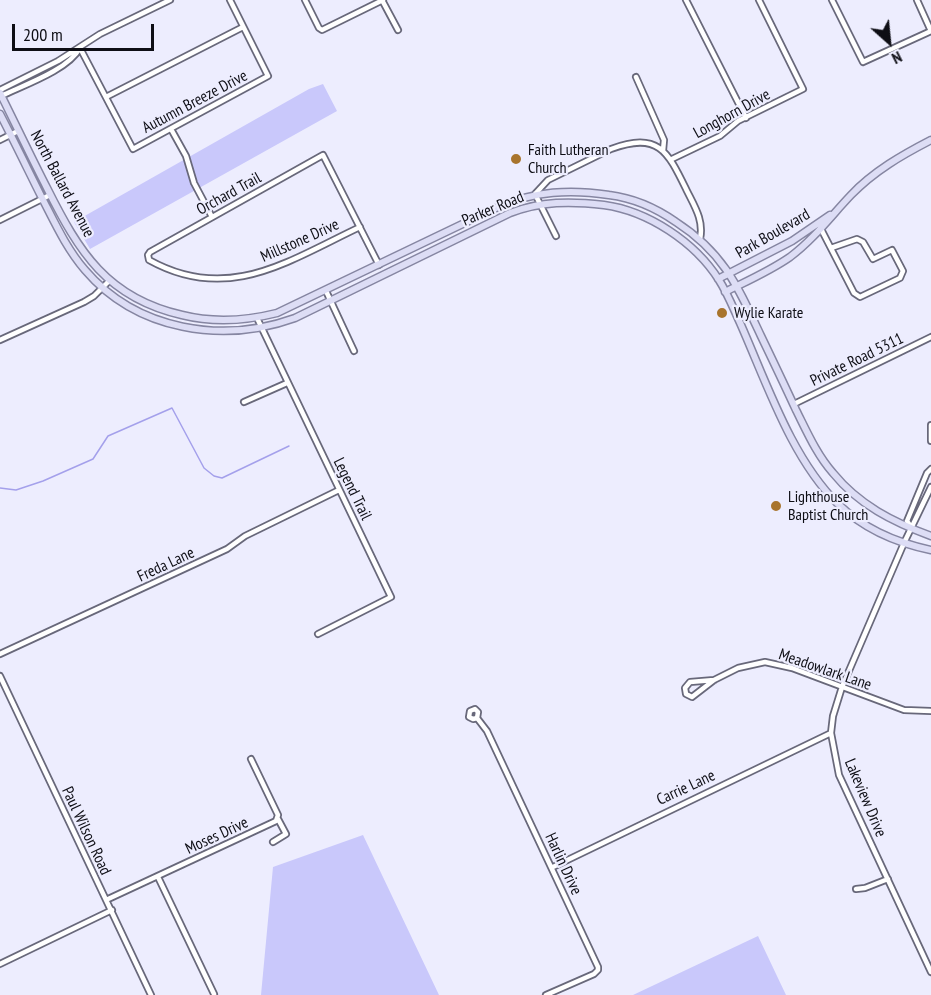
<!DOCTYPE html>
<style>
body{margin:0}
#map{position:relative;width:931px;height:995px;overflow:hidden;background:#ededfe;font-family:"PT Sans Narrow",sans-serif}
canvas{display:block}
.north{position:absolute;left:859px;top:12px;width:60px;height:60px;-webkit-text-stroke:4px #ededfe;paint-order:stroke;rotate:153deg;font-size:16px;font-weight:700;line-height:24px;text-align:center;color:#0e0e15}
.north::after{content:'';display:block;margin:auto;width:21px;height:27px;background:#0e0e15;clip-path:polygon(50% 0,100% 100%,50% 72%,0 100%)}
.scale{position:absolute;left:12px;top:24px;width:142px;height:27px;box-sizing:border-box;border:3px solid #0e0e15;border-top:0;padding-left:8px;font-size:18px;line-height:21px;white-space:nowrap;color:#0e0e15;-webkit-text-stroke:4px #ededfe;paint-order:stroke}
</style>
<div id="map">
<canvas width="931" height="995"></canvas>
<div class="north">N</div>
<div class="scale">200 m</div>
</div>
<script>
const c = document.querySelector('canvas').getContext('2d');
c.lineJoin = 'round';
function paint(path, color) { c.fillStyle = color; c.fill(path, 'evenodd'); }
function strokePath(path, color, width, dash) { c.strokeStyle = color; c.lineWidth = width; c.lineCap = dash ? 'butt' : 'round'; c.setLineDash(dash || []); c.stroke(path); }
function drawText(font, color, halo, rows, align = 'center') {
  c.font = font + ' "PT Sans Narrow",sans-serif'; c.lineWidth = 4.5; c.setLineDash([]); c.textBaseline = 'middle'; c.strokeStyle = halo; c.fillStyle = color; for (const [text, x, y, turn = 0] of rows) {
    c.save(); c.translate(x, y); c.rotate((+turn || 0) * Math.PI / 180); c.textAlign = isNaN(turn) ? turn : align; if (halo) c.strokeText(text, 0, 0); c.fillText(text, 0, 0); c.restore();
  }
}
const green = new Path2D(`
 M323 84 337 111 90 249 74 222 309 89Z
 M363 835 439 995H261L273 867Z
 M758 936 786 995H633Z`);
const stream = new Path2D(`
 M0 488 16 490 43 481 93 459 108 436 172 408 204 468 214 476 222 478 289 446`);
const minor = new Path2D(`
 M305 0 319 28 322 30 383 0
 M382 0 398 30
 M686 0 746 118
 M832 0 863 62 931 31
 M917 0 931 31
 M80 48 133 149 268 76 230 0
 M636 77 664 140 663 151
 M0 90 58 61 100 34 170 0
 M1 96C24 85 68 70 80 48
 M106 97 243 27
 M171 129 186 156 194 183 212 217
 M0 140 18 131
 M672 159 720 136 738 121 803 89 759 0
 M0 220 50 195
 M360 227C288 261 228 304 149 260L148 255 150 252 323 155 379 265
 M821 229 854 293 860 297 900 278 903 271 892 250 873 259 863 242 857 239 831 248
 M556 236 535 194 548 180 611 149C659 131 668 152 687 191 695 207 704 221 700 239
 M326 291 354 351
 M257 318 391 597 318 634
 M0 340 84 302 94 296 109 281
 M244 402 287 383
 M794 404 931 337
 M931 425V441
 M931 487 904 543 842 687 833 716 831 733 839 775 931 972
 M912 528 907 521 927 473 931 469
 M0 654 227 549 245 536 339 490
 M0 676 151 995
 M714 680 690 682 685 688 686 694 692 697 714 680 738 668 765 662 792 668 904 710 931 711
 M477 718 473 719 469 717 470 711 475 709 478 712 477 718 487 731 598 967V970L594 974 546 995
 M273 842 286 834 278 819
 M553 867 831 733
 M158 877 214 994
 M856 889 865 888 888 879
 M106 900 276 821 278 815 251 759
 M0 964 112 910`);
const major = new Path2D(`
 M0 93C16 125 31 157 47 188 79 252 107 298 182 315 214 323 245 321 277 313L498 207C535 191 570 189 609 195 633 198 656 208 676 222 724 253 738 287 761 336 773 361 785 386 796 410 807 432 817 455 833 473 859 505 893 522 931 536
 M0 114C14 141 27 168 41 196 54 221 66 248 85 270 137 331 223 344 295 318L510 213C541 201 571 201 604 205 648 211 695 242 719 280 728 294 734 310 741 325 767 384 792 459 838 504 864 529 897 543 931 550
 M718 279 792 241 830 215
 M725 292C747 281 770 271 790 257 814 239 831 216 851 195 874 171 902 155 931 140`);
const markers = [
 [516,159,6,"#a8742d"],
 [722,313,6,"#a8742d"],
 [776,506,6,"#a8742d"]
];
const streetNames = [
 ["Autumn Breeze Drive",195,102,-28],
 ["Longhorn Drive",732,114,-29],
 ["North Ballard Avenue",62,184,62],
 ["Orchard Trail",229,194,-29],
 ["Parker Road",493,209,-23],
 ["Park Boulevard",773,234,-30],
 ["Millstone Drive",300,241,-24],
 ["Private Road 5311",857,360,-26],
 ["Legend Trail",352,489,64],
 ["Freda Lane",166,565,-25],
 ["Meadowlark Lane",825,670,19],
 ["Carrie Lane",686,788,-25],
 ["Lakeview Drive",865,798,67],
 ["Paul Wilson Road",86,831,65],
 ["Moses Drive",217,836,-25],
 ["Harlin Drive",563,864,65]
];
const poiNames = [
 ["Faith Lutheran",528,150],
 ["Church",528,168],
 ["Wylie Karate",734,313],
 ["Lighthouse",788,497],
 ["Baptist Church",788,515]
];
paint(green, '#c9c8fb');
strokePath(stream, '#a4a0eb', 1.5);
strokePath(minor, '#68687a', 8);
strokePath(major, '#8686a2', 9);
strokePath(minor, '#fff', 4.5);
strokePath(major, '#ddddf5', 6);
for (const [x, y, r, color] of markers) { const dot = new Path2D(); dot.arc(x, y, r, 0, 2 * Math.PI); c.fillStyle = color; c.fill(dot); strokePath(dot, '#ededfe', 2); }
drawText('16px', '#0e0e15', '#ededfe', streetNames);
drawText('16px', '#0e0e15', '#ededfe', poiNames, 'left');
</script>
